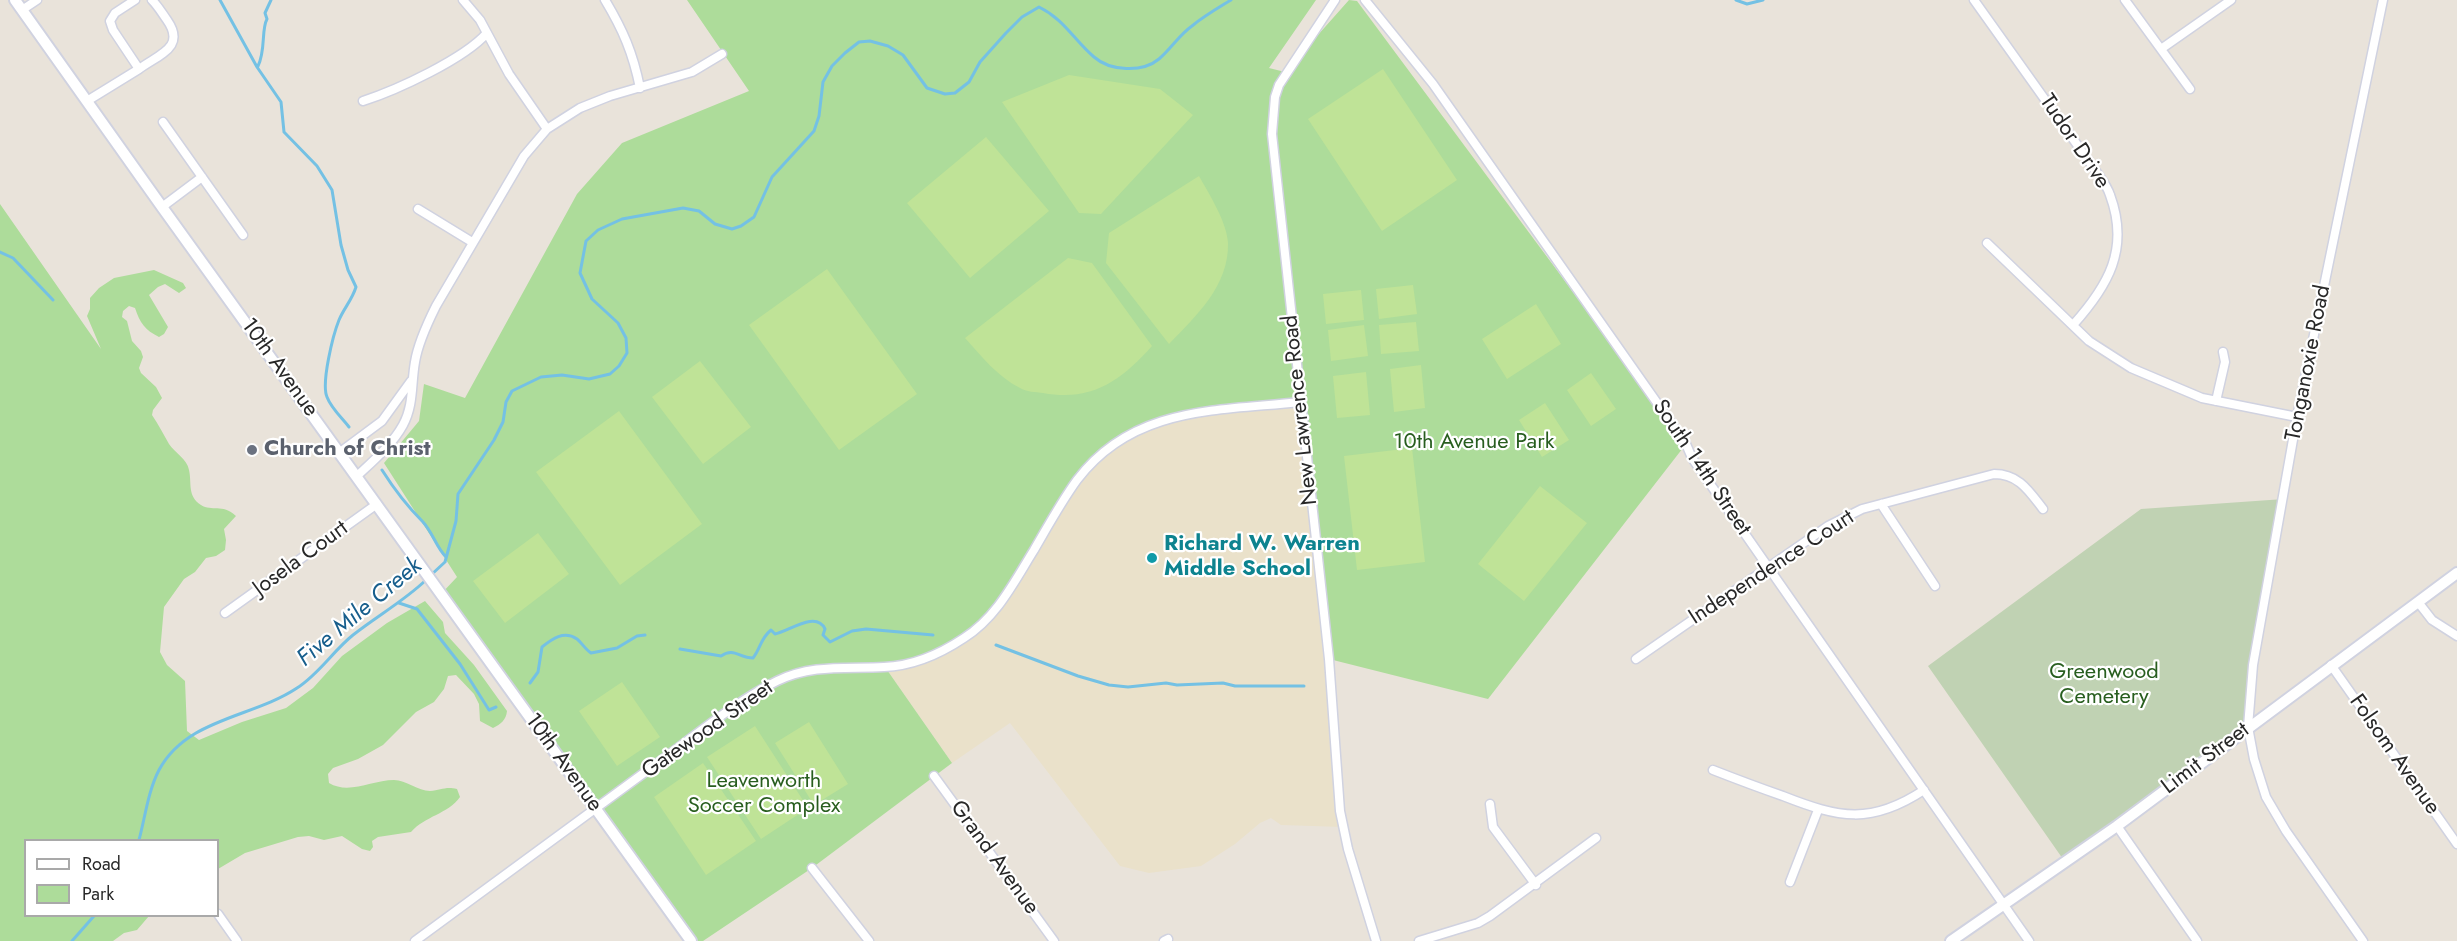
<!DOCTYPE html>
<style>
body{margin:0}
#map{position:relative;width:2457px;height:941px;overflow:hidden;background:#e9e3da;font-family:Jost,sans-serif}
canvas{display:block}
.legend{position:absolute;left:24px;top:839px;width:195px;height:78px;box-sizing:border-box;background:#fff;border:2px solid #a9a9a9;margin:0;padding:8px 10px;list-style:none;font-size:18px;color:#282828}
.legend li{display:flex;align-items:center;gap:12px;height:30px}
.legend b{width:30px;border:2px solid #a9a9a9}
</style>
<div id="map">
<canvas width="2457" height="941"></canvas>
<ul class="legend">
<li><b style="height:8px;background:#fff"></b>Road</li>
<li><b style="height:16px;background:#addc9a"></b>Park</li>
</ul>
</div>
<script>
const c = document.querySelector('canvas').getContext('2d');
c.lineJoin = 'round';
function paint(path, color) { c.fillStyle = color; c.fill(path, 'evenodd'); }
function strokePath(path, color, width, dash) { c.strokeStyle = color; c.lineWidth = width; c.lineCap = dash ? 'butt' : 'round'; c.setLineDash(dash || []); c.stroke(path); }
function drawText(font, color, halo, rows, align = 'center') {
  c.font = font + ' Jost,sans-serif'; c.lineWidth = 4.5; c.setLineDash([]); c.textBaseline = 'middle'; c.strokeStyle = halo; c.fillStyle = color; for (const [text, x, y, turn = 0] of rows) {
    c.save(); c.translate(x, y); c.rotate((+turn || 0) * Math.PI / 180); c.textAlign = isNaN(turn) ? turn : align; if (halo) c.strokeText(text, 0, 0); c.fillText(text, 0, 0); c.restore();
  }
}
const education = new Path2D(`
 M1300 402 1343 827 1281 825 1271 818 1260 823 1235 844 1201 866 1149 873 1120 866 1010 723 952 763 885 667 1065 498 1113 445 1160 420Z`);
const green = new Path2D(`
 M687 0H1316L1269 68 1285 72 1349 0 1357 1 1686 444 1488 699 1329 659 1299 402 1160 420 1113 446 1078 479 989 619 943 651 885 667 952 763 812 868 703 941H691L441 594 457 577 384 463 419 421 424 384 465 398 577 194 622 143 749 91Z
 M0 204 101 349 87 316 90 309V298L99 288 114 278 154 270 183 283 186 288 179 293 165 284 158 287 149 295 168 327 164 334 159 337C145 330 140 323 135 308L129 306 123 311 122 317 127 321 132 341 141 351 143 357 139 368 141 373 156 387 162 398 153 410 152 415C158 424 164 435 169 444 175 453 187 459 189 470 192 483 187 496 201 505 212 512 222 503 236 516L224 529 226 540 225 550 216 556 206 558 195 572 184 579 164 607 160 652 167 665 185 681 187 731 199 740 242 722 286 708 313 688 342 656 387 623 425 601 443 622 445 633 474 665 507 711C506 720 501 724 493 728L480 721 479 704 474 694 456 675 448 676 444 689 434 702 416 712 383 745 358 759 333 768 328 774 329 783C349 795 372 780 394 780 406 780 418 791 430 791 441 790 446 786 457 789L460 797C448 814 425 816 411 832L378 837 372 841 373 847 370 851 362 849 342 836 324 840 309 836 298 837 245 853 218 869V840H26V916H149L137 930 124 933 113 941H0Z`);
const cemetery = new Path2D(`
 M2284 499 2253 665 2248 727 2065 862 1928 666 2141 509Z`);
const pitch = new Path2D(`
 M1383 69 1457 180 1382 231 1308 119Z
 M1069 75 1160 89 1193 115 1101 214 1079 213 1002 102Z
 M986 137 1049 211 970 278 907 203Z
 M1199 176C1209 194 1227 222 1228 243 1229 286 1196 316 1169 344L1106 263 1109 233Z
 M1068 258 1092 263 1152 346C1121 381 1091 402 1043 393 1036 392 1026 392 1020 388 998 377 981 356 965 338Z
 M827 269 917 394 839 450 749 325Z
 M1413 285 1417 314 1379 319 1376 289Z
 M1361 290 1364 320 1326 324 1323 294Z
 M1536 304 1561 344 1507 379 1482 339Z
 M1416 322 1419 351 1381 354 1379 325Z
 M1364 325 1368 356 1331 361 1328 330Z
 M700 361 751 427 703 464 652 397Z
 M1421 365 1425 408 1394 412 1390 369Z
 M1366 372 1370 415 1337 418 1333 376Z
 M1591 373 1616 409 1591 426 1567 390Z
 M1545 403 1569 440 1542 457 1519 420Z
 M619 411 702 524 620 585 536 472Z
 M1412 448 1425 562 1357 570 1344 456Z
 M1540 486 1587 523 1524 601 1478 564Z
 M538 533 569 574 505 623 473 581Z
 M622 682 660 737 617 766 579 711Z
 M809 722 848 784 814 805 775 743Z
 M755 726 808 808 761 839 707 757Z
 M703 763 756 841 706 875 654 797Z`);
const stream = new Path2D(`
 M220 0 257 67 281 102 284 132 317 166 332 190 341 245 348 270 356 287C352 300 344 308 339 320 333 335 321 383 327 397 331 408 342 418 349 427
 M1736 0 1747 4 1763 0
 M258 66C266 50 261 30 267 19L265 13 271 0
 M0 252 13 258 53 300
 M382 470C394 489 407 506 423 522 433 533 436 547 446 557
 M431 575 445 562 456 521 458 494 494 440 503 422 506 402 512 391 541 377 562 375 589 379 610 374 619 366 627 353 626 338 618 323 592 299 580 273 586 241 598 230 622 219 683 208 699 211 715 224 732 229 741 226 754 217 772 177 814 131 819 116 823 82 832 66 845 53 859 42 870 41 888 46 903 55 927 88 945 94 955 93 969 82 980 62 1006 33 1022 17 1039 7C1065 20 1073 39 1094 57 1110 71 1142 73 1159 59 1171 49 1179 35 1192 26 1204 16 1218 8 1231 0
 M399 603 417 609 460 664 489 710 496 707
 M996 645 1078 676 1109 685 1128 687 1166 683 1177 685 1223 683 1235 686H1304
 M680 649 721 656C734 647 739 658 753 658 761 648 760 639 771 630L775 634C788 632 816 610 825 629L823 635 830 642 852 631 866 629 933 635
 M530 683 538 672 542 647C552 639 564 630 577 639 582 643 585 649 591 653L617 648 637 636 645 635
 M139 840C145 818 148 791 159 770 187 718 252 718 297 688 319 674 333 651 353 635 377 616 404 601 426 580
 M72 941 94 916`);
const minor = new Path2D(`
 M135 0 115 13 110 21 113 30 139 69C160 54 186 47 167 20 162 13 158 6 152 0
 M463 0 480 20 509 74 547 129
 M605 0C623 30 633 53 640 88
 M1335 0 1279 85 1275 97 1272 134 1329 659 1340 811 1348 849 1376 941
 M1365 0 1433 84 1686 444 1692 458 2029 941
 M1974 0 2093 167C2099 176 2107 185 2110 195 2130 249 2108 286 2073 325
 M2125 0 2190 89
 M22 10 37 0
 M2161 49 2231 0
 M87 101 139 69
 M363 101C397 90 464 59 487 33
 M163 122 243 235
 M162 207 202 177
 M418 209 472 242
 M1987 243 2089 341 2131 368 2202 398 2297 417
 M2216 401 2225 362 2223 352
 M339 453 382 421 411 381
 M357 476C373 461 392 445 403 425 414 405 411 384 415 362 418 343 427 324 436 306L524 156 547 129 580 108 610 96 692 72 722 54
 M1881 504 1935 586
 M2418 602 2432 620 2457 636
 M225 613 377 504
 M1636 659 1828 526 1862 509 1994 474C2019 474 2029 491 2043 509
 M2331 665 2457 844
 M1713 770C1736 779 1760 788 1783 796 1839 818 1871 825 1924 790
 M934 776 1054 941
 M1490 804 1493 827 1536 885
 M2117 826 2197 941
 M812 868 869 941
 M1790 882 1818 810
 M218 914 237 941
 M415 941C494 883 573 825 652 767 690 740 736 701 777 681 812 664 846 669 884 667 913 666 940 654 964 638 997 617 1014 582 1034 550 1048 526 1061 502 1077 480 1133 406 1217 411 1300 402
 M1164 941 1168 939
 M1419 941 1478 923 1490 916 1596 838
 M2363 941 2286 831 2266 797 2254 759 2248 727 2253 665 2297 417 2383 0`);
const tertiary = new Path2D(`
 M15 0 162 207 691 941
 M1951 941 2117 826 2457 573`);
const markers = [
 [252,450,6,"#6b7280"],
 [1152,558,6,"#0f9aa8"]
];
const streetNames = [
 ["Tudor Drive",2074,142,56],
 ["Tonganoxie Road",2309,363,-79],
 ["10th Avenue",279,368,54],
 ["New Lawrence Road",1301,410,-96],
 ["South 14th Street",1701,468,56],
 ["Josela Court",301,559,-36],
 ["Independence Court",1772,568,-33],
 ["Gatewood Street",708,730,-35],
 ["Folsom Avenue",2394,755,55],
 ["Limit Street",2206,759,-37],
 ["10th Avenue",563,763,54],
 ["Grand Avenue",994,858,54]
];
const parkNames = [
 ["10th Avenue Park",1474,443],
 ["Greenwood",2104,673],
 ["Cemetery",2104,698],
 ["Leavenworth",764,782],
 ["Soccer Complex",764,807]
];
const worshipNames = [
 ["Church of Christ",264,450]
];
const cultureNames = [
 ["Richard W. Warren",1164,545],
 ["Middle School",1164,570]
];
const waterNames = [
 ["Five Mile Creek",360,613,-40]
];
paint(education, '#eae1ca');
paint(green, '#addc9a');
paint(cemetery, '#c0d2b3');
paint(pitch, '#bfe397');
strokePath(stream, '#74c1e4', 3);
strokePath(minor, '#d0d2e0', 11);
strokePath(tertiary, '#d0d2e0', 14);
strokePath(minor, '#fff', 8);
strokePath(tertiary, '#fff', 10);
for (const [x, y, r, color] of markers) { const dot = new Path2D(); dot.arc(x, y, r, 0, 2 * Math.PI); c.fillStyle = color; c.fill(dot); strokePath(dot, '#fff', 2); }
drawText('22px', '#282828', '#fff', streetNames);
drawText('22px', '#285e1f', '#fff', parkNames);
drawText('bold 22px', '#5b616d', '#fff', worshipNames, 'left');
drawText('bold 22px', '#0d838f', '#fff', cultureNames, 'left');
drawText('italic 24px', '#175e8c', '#fff', waterNames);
</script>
